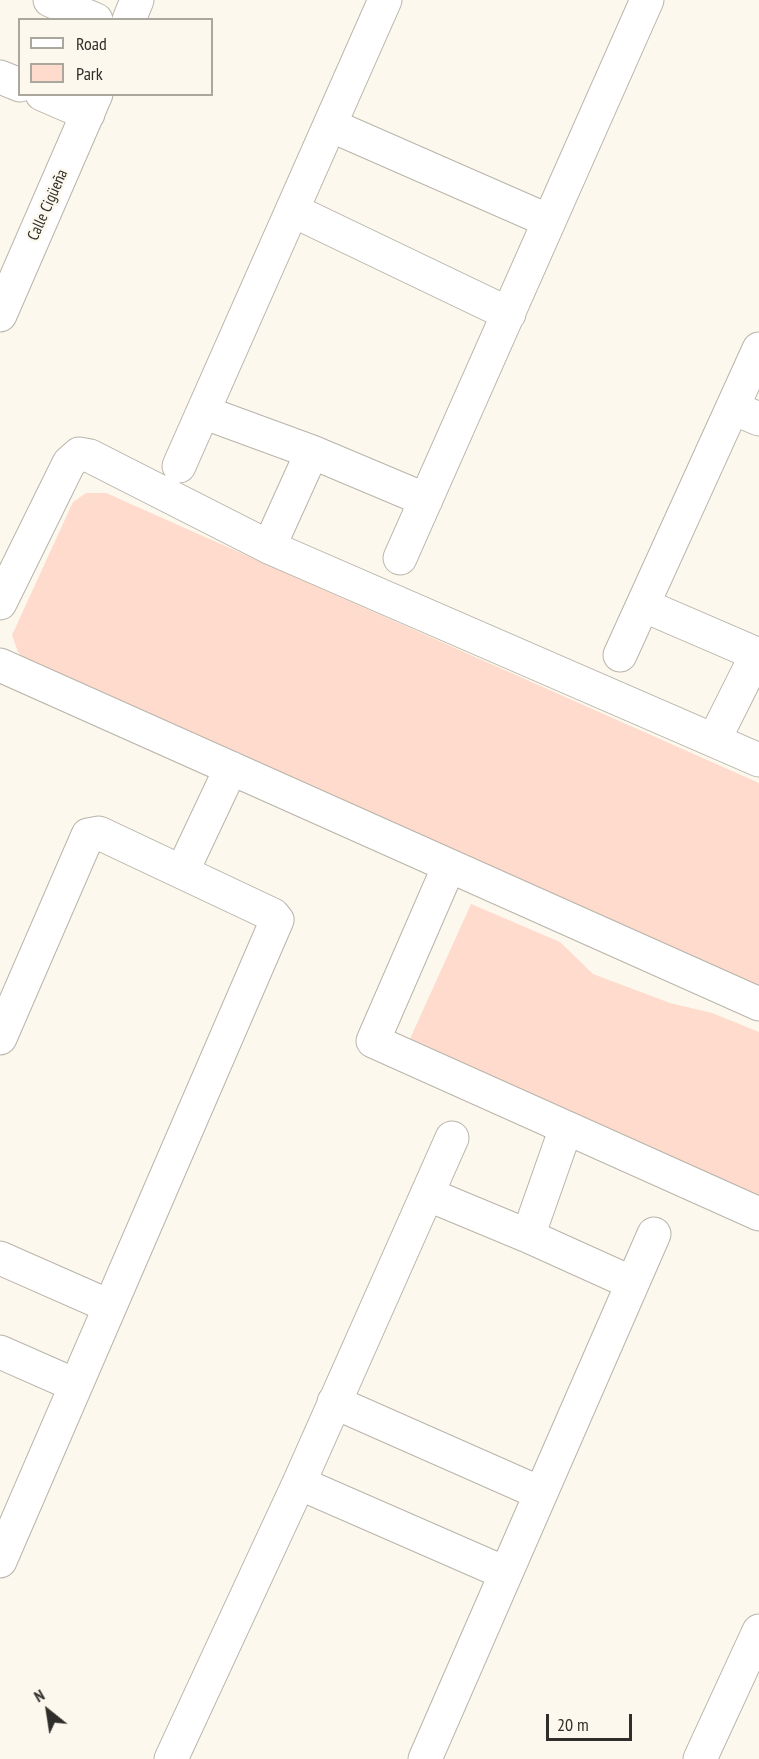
<!DOCTYPE html>
<meta charset="utf-8">
<style>
body{margin:0}
#map{position:relative;width:759px;height:1759px;overflow:hidden;background:#fcf8ed;font-family:"PT Sans Narrow",sans-serif}
canvas{display:block}
.legend{position:absolute;left:18px;top:18px;width:195px;height:78px;box-sizing:border-box;background:#fcf8ed;border:2px solid #aaa79f;margin:0;padding:8px 10px;list-style:none;font-size:18px;color:#2f2e2a}
.legend li{display:flex;align-items:center;gap:12px;height:30px}
.legend b{width:30px;border:2px solid #aaa79f}
.north{position:absolute;left:18px;top:1681px;width:60px;height:60px;-webkit-text-stroke:4px #fcf8ed;paint-order:stroke;rotate:330deg;font-size:16px;font-weight:700;line-height:24px;text-align:center;color:#2f2e2a}
.north::after{content:'';display:block;margin:auto;width:21px;height:27px;background:#2f2e2a;clip-path:polygon(50% 0,100% 100%,50% 72%,0 100%)}
.scale{position:absolute;left:546px;top:1714px;width:86px;height:27px;box-sizing:border-box;border:3px solid #2f2e2a;border-top:0;padding-left:8px;font-size:18px;line-height:21px;white-space:nowrap;color:#2f2e2a;-webkit-text-stroke:4px #fcf8ed;paint-order:stroke}
</style>
<div id="map">
<canvas width="759" height="1759"></canvas>
<ul class="legend">
<li><b style="height:8px;background:#fff"></b>Road</li>
<li><b style="height:16px;background:#ffdbcd"></b>Park</li>
</ul>
<div class="north">N</div>
<div class="scale">20 m</div>
</div>
<script>
const c = document.querySelector('canvas').getContext('2d');
c.lineJoin = 'round';
function paint(path, color) { c.fillStyle = color; c.fill(path, 'evenodd'); }
function strokePath(path, color, width, dash) { c.strokeStyle = color; c.lineWidth = width; c.lineCap = dash ? 'butt' : 'round'; c.setLineDash(dash || []); c.stroke(path); }
function drawText(font, color, halo, rows, align = 'center') {
  c.font = font + ' "PT Sans Narrow",sans-serif'; c.lineWidth = 5; c.setLineDash([]); c.textBaseline = 'middle'; c.strokeStyle = halo; c.fillStyle = color; for (const [text, x, y, turn = 0] of rows) {
    c.save(); c.translate(x, y); c.rotate((+turn || 0) * Math.PI / 180); c.textAlign = isNaN(turn) ? turn : align; if (halo) c.strokeText(text, 0, 0); c.fillText(text, 0, 0); c.restore();
  }
}
const green = new Path2D(`
 M86 493H106L759 783V985L29 666 18 652 12 635 73 502Z
 M471 904 560 942 593 974 670 1003 712 1013 759 1032V1195L409 1041Z`);
const street = new Path2D(`
 M50 0 96 20
 M129 20 137 0
 M0 77 20 85
 M42 94 88 114
 M330 125 549 221
 M292 210 509 314
 M0 315 96 94
 M733 408 759 419
 M203 412 312 452 426 500
 M179 466 385 0
 M269 547 312 452
 M400 558 647 0
 M0 603 69 463 79 454 90 456 269 547 759 760
 M643 605 759 655
 M620 655 759 349
 M0 665 759 1004
 M714 740 757 654
 M449 866 373 1041 759 1214
 M182 872 231 768
 M0 1038 88 835 99 833 273 915 277 920 0 1561
 M427 1194 528 1236 632 1283
 M528 1236 566 1128
 M0 1258 109 1306
 M0 1352 75 1385
 M334 1402 540 1493
 M299 1483 505 1573
 M171 1759 299 1483 452 1138
 M425 1759 654 1234
 M700 1759 759 1631`);
const streetNames = [
 ["Calle Cigüeña",48,205,-66]
];
paint(green, '#ffdbcd');
strokePath(street, '#b8b4aa', 35);
strokePath(street, '#fff', 33);
drawText('16px', '#2f2e2a', '#fcf8ed', streetNames);
</script>
